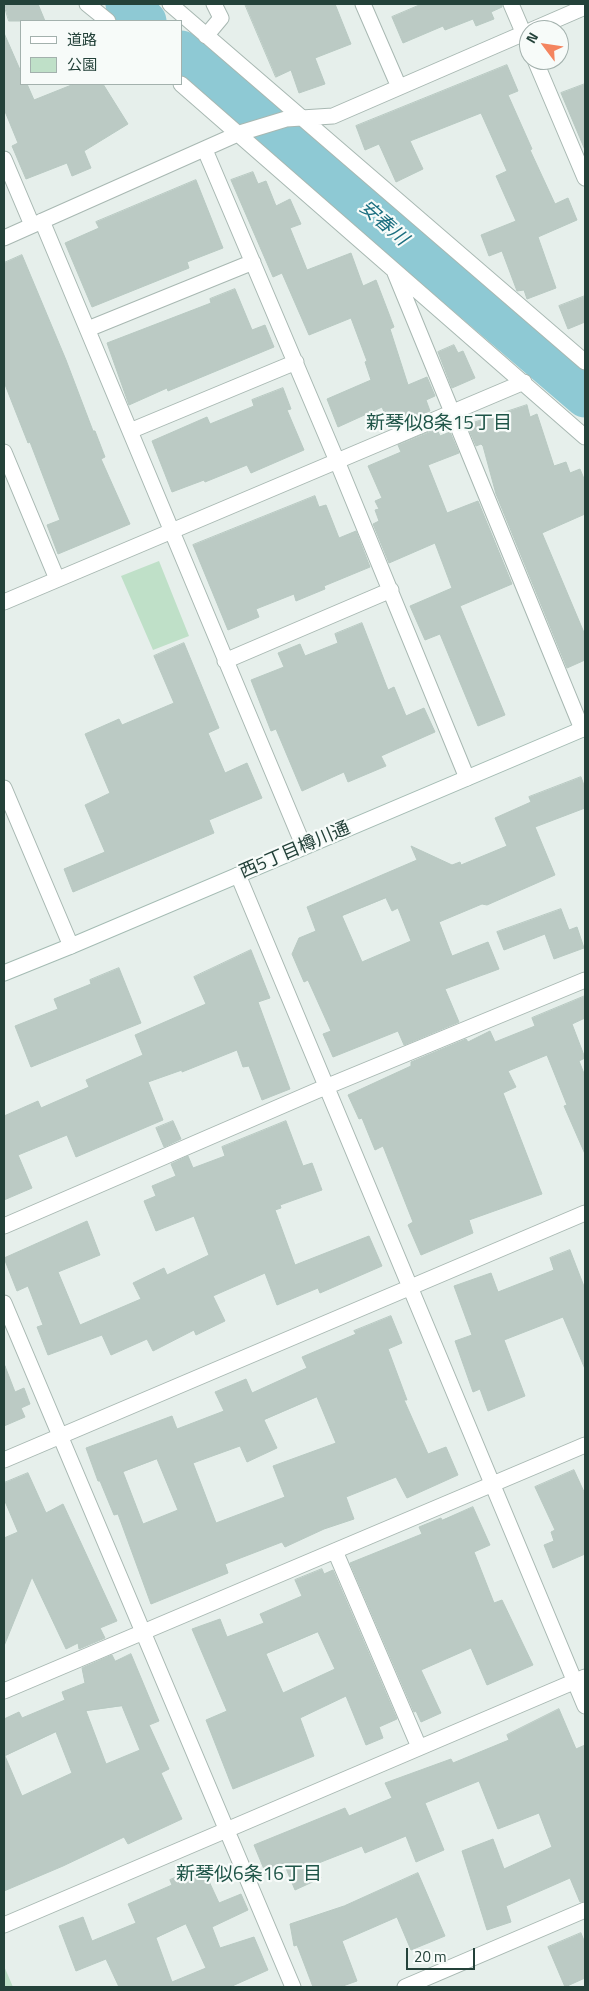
<!DOCTYPE html>
<meta charset="utf-8">
<style>
body{margin:0}
#map{position:relative;width:589px;height:1991px;overflow:hidden;background:#e6efeb;font-family:"Titillium Web","Noto Sans JP",sans-serif}
canvas{display:block}
.frame{position:absolute;inset:0;border:5px solid #24423a;pointer-events:none}
.legend{position:absolute;left:20px;top:20px;width:162px;height:65px;box-sizing:border-box;background:#f7fbf9;border:1px solid #a3b1ad;margin:0;padding:6px 9px;list-style:none;font-size:15px;color:#24423a}
.legend li{display:flex;align-items:center;gap:10px;height:25px}
.legend b{width:25px;border:1px solid #a3b1ad}
.north{position:absolute;left:519px;top:20px;width:50px;height:50px;box-sizing:border-box;background:#f7fbf9;border:1px solid #a3b1ad;border-radius:50%;rotate:301deg;font-size:14px;font-weight:700;line-height:20px;text-align:center;color:#24423a}
.north::after{content:'';display:block;margin:auto;width:18px;height:22px;background:#f4845f;clip-path:polygon(50% 0,100% 100%,50% 72%,0 100%)}
.scale{position:absolute;left:406px;top:1948px;width:69px;height:22px;box-sizing:border-box;border:2px solid #24423a;border-top:0;padding-left:6px;font-size:15px;line-height:18px;white-space:nowrap;color:#24423a;-webkit-text-stroke:4px #f7fbf9;paint-order:stroke}
</style>
<div id="map">
<canvas width="589" height="1991"></canvas>
<div class="frame"></div>
<ul class="legend">
<li><b style="height:6px;background:#fff"></b>道路</li>
<li><b style="height:14px;background:#bfe0c8"></b>公園</li>
</ul>
<div class="north">N</div>
<div class="scale">20 m</div>
</div>
<script>
const c = document.querySelector('canvas').getContext('2d');
c.lineJoin = 'round';
function paint(path, color) { c.fillStyle = color; c.fill(path, 'evenodd'); }
function strokePath(path, color, width, dash) { c.strokeStyle = color; c.lineWidth = width; c.lineCap = dash ? 'butt' : 'round'; c.setLineDash(dash || []); c.stroke(path); }
function drawText(font, color, halo, rows, align = 'center') {
  c.font = font + ' "Titillium Web","Noto Sans JP",sans-serif'; c.lineWidth = 4.5; c.setLineDash([]); c.textBaseline = 'middle'; c.strokeStyle = halo; c.fillStyle = color; for (const [text, x, y, turn = 0] of rows) {
    c.save(); c.translate(x, y); c.rotate((+turn || 0) * Math.PI / 180); c.textAlign = isNaN(turn) ? turn : align; if (halo) c.strokeText(text, 0, 0); c.fillText(text, 0, 0); c.restore();
  }
}
const green = new Path2D(`
 M159 561 189 636 153 650 121 576Z
 M4 1966 13 1987H4Z`);
const river = new Path2D(`
 M126 4 146 21
 M181 51 585 397`);
const building = new Path2D(`
 M4 4H38L45 21H9Z
 M245 4H335L351 44 315 58 325 84 299 93 291 70 276 77Z
 M422 4H502V7L491 12 494 19 476 26 473 19 445 30 443 26 403 43 392 17Z
 M4 33 21 72V84H27L34 100 74 84H103L128 124 84 151 91 168 72 176 67 163 26 179 12 146 18 143 4 109Z
 M507 65 518 91 508 95 532 149 530 150 555 204 568 198 577 220 538 237 556 288 527 299 524 290 517 291 502 251 489 256 481 235 516 221 496 176 507 171 481 113 410 141 423 169 396 182 379 144 365 150 356 126Z
 M585 84V150L561 93Z
 M253 172 258 184 266 181 276 206 290 199 301 224 290 228 307 270 351 253 363 286 376 280 394 327 390 329 408 385 427 377 435 396 426 400 430 411 391 428 382 407 338 427 327 399 371 380 365 362 367 361 351 318 309 335 282 273 273 277 231 180Z
 M196 180 223 248 187 262 189 268 92 307 65 243 99 228 96 222Z
 M22 255 66 360 93 431H95L105 457 101 459 130 524 58 554 47 525 60 520 30 442 28 443 4 382V263Z
 M235 289 252 330 265 325 274 347 168 391 167 388 129 405 107 343 211 303 210 299Z
 M585 296V322L568 329 559 306Z
 M454 345 458 353 463 351 475 378 452 388 438 352Z
 M283 388 291 409 287 410 304 450 251 473 247 465 205 482 204 480 172 492 152 441 207 417 210 424 254 406 252 400Z
 M527 405 530 417 537 414 554 466 566 462 570 473 580 469 585 481V514L542 533 585 635V660L567 668 496 494 483 446 481 444 476 446 467 425Z
 M437 429 440 436 450 432 459 453 428 465 447 513 478 501 512 584 460 606 505 715 478 726 440 634 425 640 410 606 452 588 435 543 389 563 373 524 379 521 375 510 379 509 375 501 382 498 368 466 401 452 398 445Z
 M315 496 319 507 326 505 339 538 356 531 370 567 324 586 325 589 296 601 294 594 256 609 259 617 228 630 193 545Z
 M362 623 388 690 394 687 406 716 424 708 435 732 381 756 386 766 348 782 344 772 302 791 276 729 271 731 251 680 284 667 278 653 300 644 305 656 338 643 335 634Z
 M184 643 219 728 208 733 225 773 247 763 262 798 209 820 214 833 73 892 64 869 105 852 85 805 110 793 85 734 119 719 122 725 174 703 154 656Z
 M581 777 585 788V808L535 827 555 875 487 905 482 904 439 922 452 956 488 942 499 969 445 989 459 1022 404 1045 398 1031 333 1057 323 1034 331 1031 308 980 304 982 292 954 299 938 316 931 307 907 417 860 411 846 452 865 460 862 461 865 507 846 495 818 531 802 529 797ZM386 898 392 911 398 908 411 941 362 962 342 916Z
 M561 909 569 930 577 927 584 948 554 959 545 934 504 950 497 932Z
 M251 950 270 998 258 1002 290 1089 262 1100 249 1066 243 1067 237 1050 182 1072V1070L148 1082 163 1120 76 1157 67 1135 18 1155 32 1188 4 1200V1116L38 1101 41 1108 89 1087 86 1080 143 1055 135 1035 206 1004 194 977Z
 M119 968 141 1023 31 1067 15 1026 58 1009 54 999 91 984 90 980Z
 M585 996V1018L572 1024 585 1058 579 1061 585 1076V1154L564 1106 567 1105 547 1055 508 1071 516 1087 503 1093 542 1194 469 1220 473 1233 421 1255 408 1225 413 1222 383 1146 375 1150 362 1118 359 1119 348 1095 411 1066V1062L466 1039 468 1042 490 1031 495 1042 535 1026 532 1018Z
 M173 1121 181 1139 164 1147 156 1128Z
 M286 1121 303 1166 312 1163 322 1190 280 1205 281 1208 275 1210 295 1265 369 1236 382 1266 320 1293 318 1288 277 1305 265 1273 213 1296 225 1321 196 1335 194 1330 153 1351 147 1339 111 1355 102 1335 48 1355 37 1327 43 1325 28 1286 17 1291 4 1258 87 1221 100 1255 58 1272 80 1325 141 1299 133 1283 164 1268 167 1275 209 1255 194 1216 156 1231 144 1201 156 1196 152 1186 176 1176 171 1164 188 1156 193 1168 225 1156 222 1147Z
 M570 1250 585 1289V1369L563 1317 504 1340 525 1396 488 1411 480 1389 473 1392 455 1341 472 1335 454 1286 491 1273 498 1292 554 1270 550 1258Z
 M391 1316 402 1343 388 1349 407 1400H404L428 1454 446 1447 458 1475 407 1498 396 1477 346 1497 354 1519 324 1529 285 1547 282 1542 225 1564 228 1573 151 1604 118 1514 114 1515 100 1481H98L86 1448 172 1416 177 1429 224 1411 215 1392 246 1379 252 1393 307 1368 302 1357 356 1334 354 1331ZM317 1397 336 1443 273 1466 285 1497 216 1523 193 1463 240 1446 247 1462 277 1448 264 1420ZM157 1459 178 1510 143 1524 123 1472Z
 M5 1366 15 1392 24 1388 30 1404 21 1408 25 1417 4 1426Z
 M574 1470 585 1494V1554L553 1568 544 1545 554 1541 551 1532 555 1530 535 1487Z
 M28 1473 46 1513 63 1504 117 1621 100 1628 105 1638 79 1649 78 1643 66 1649 32 1577 4 1646V1538L18 1532 4 1499V1483Z
 M473 1507 490 1545 474 1552 494 1603 502 1600 533 1665 487 1685 471 1648 421 1670 441 1713 421 1722 416 1711 414 1712 350 1563 422 1534 419 1527 441 1518 442 1520Z
 M322 1569 324 1574 333 1570 397 1719 379 1727 383 1738 366 1745 346 1696 300 1718 314 1756 233 1789 206 1720 227 1711 192 1629 220 1619 227 1637 264 1623 260 1614 302 1596 295 1580ZM318 1632 335 1669 283 1693 266 1654Z
 M131 1654 159 1721 149 1725 169 1769 161 1773 182 1819 128 1844 124 1837 63 1866 4 1891V1719L19 1712 22 1718 65 1700 62 1692 85 1683 82 1668 112 1655 115 1661ZM122 1706 140 1750 106 1764 86 1711ZM56 1732 72 1773 22 1796 5 1756Z
 M559 1709 576 1749 585 1745V1901L580 1902 570 1878 506 1906 511 1922 487 1930 462 1851 493 1839 504 1869 552 1847 539 1813 498 1829 479 1781 425 1803 444 1850 416 1862 406 1836 365 1853 362 1846 316 1864 321 1878 295 1890 285 1866 266 1874 254 1845 345 1808 349 1816 392 1798 385 1783 451 1759 453 1763 509 1740 507 1735Z
 M202 1866 219 1903 241 1894 248 1910 212 1927 220 1948 254 1937 268 1970 230 1987H119L106 1959 76 1971 59 1926 83 1917 92 1941 136 1923 128 1904 172 1885 170 1880ZM186 1924 206 1968 172 1982 156 1938Z
 M418 1873 445 1936 411 1950 397 1917 342 1941 357 1981 340 1987H313L297 1945 294 1946 290 1924 344 1906Z
 M581 1933 585 1943V1978L565 1987 548 1947Z`);
const minor = new Path2D(`
 M87 4 108 21
 M170 4 585 362
 M363 4 399 87
 M511 4 529 46
 M532 30 585 7
 M206 36 221 18 214 4
 M535 60 585 178
 M181 84 585 437
 M205 150 337 461 467 778
 M4 159 32 225
 M42 221 304 847
 M4 238 240 133 286 119 333 116 529 31
 M395 273 582 729
 M88 329 253 262
 M130 431 296 362
 M4 452 57 579
 M4 602 524 382
 M225 661 391 590
 M4 788 71 946
 M238 875 585 1706
 M4 1226 316 1091 585 980
 M4 1303 293 1987
 M4 1460 585 1213
 M335 1551 419 1747
 M4 1691 585 1445
 M4 1925 585 1677
 M405 1987 585 1910`);
const secondary = new Path2D(`
 M4 973 71 946 585 728`);
const streetNames = [
 ["西5丁目樽川通",295,851,-23]
];
const waterNames = [
 ["安春川",383,224,41]
];
const neighbourhoodNames = [
 ["新琴似8条15丁目",439,424],
 ["新琴似6条16丁目",249,1875]
];
paint(green, '#bfe0c8');
strokePath(river, '#8ec9d4', 41);
paint(building, '#bbcac4');
strokePath(building, '#b8c9c2', 1);
strokePath(minor, '#a8b8b2', 17);
strokePath(secondary, '#a4bbb3', 17);
strokePath(minor, '#fff', 15);
strokePath(secondary, '#fff', 15);
drawText('18px', '#24423a', '#f7fbf9', streetNames);
drawText('italic 19px', '#1c6f80', '#f7fbf9', waterNames);
drawText('19px', '#1f5548', '#f7fbf9', neighbourhoodNames);
</script>
